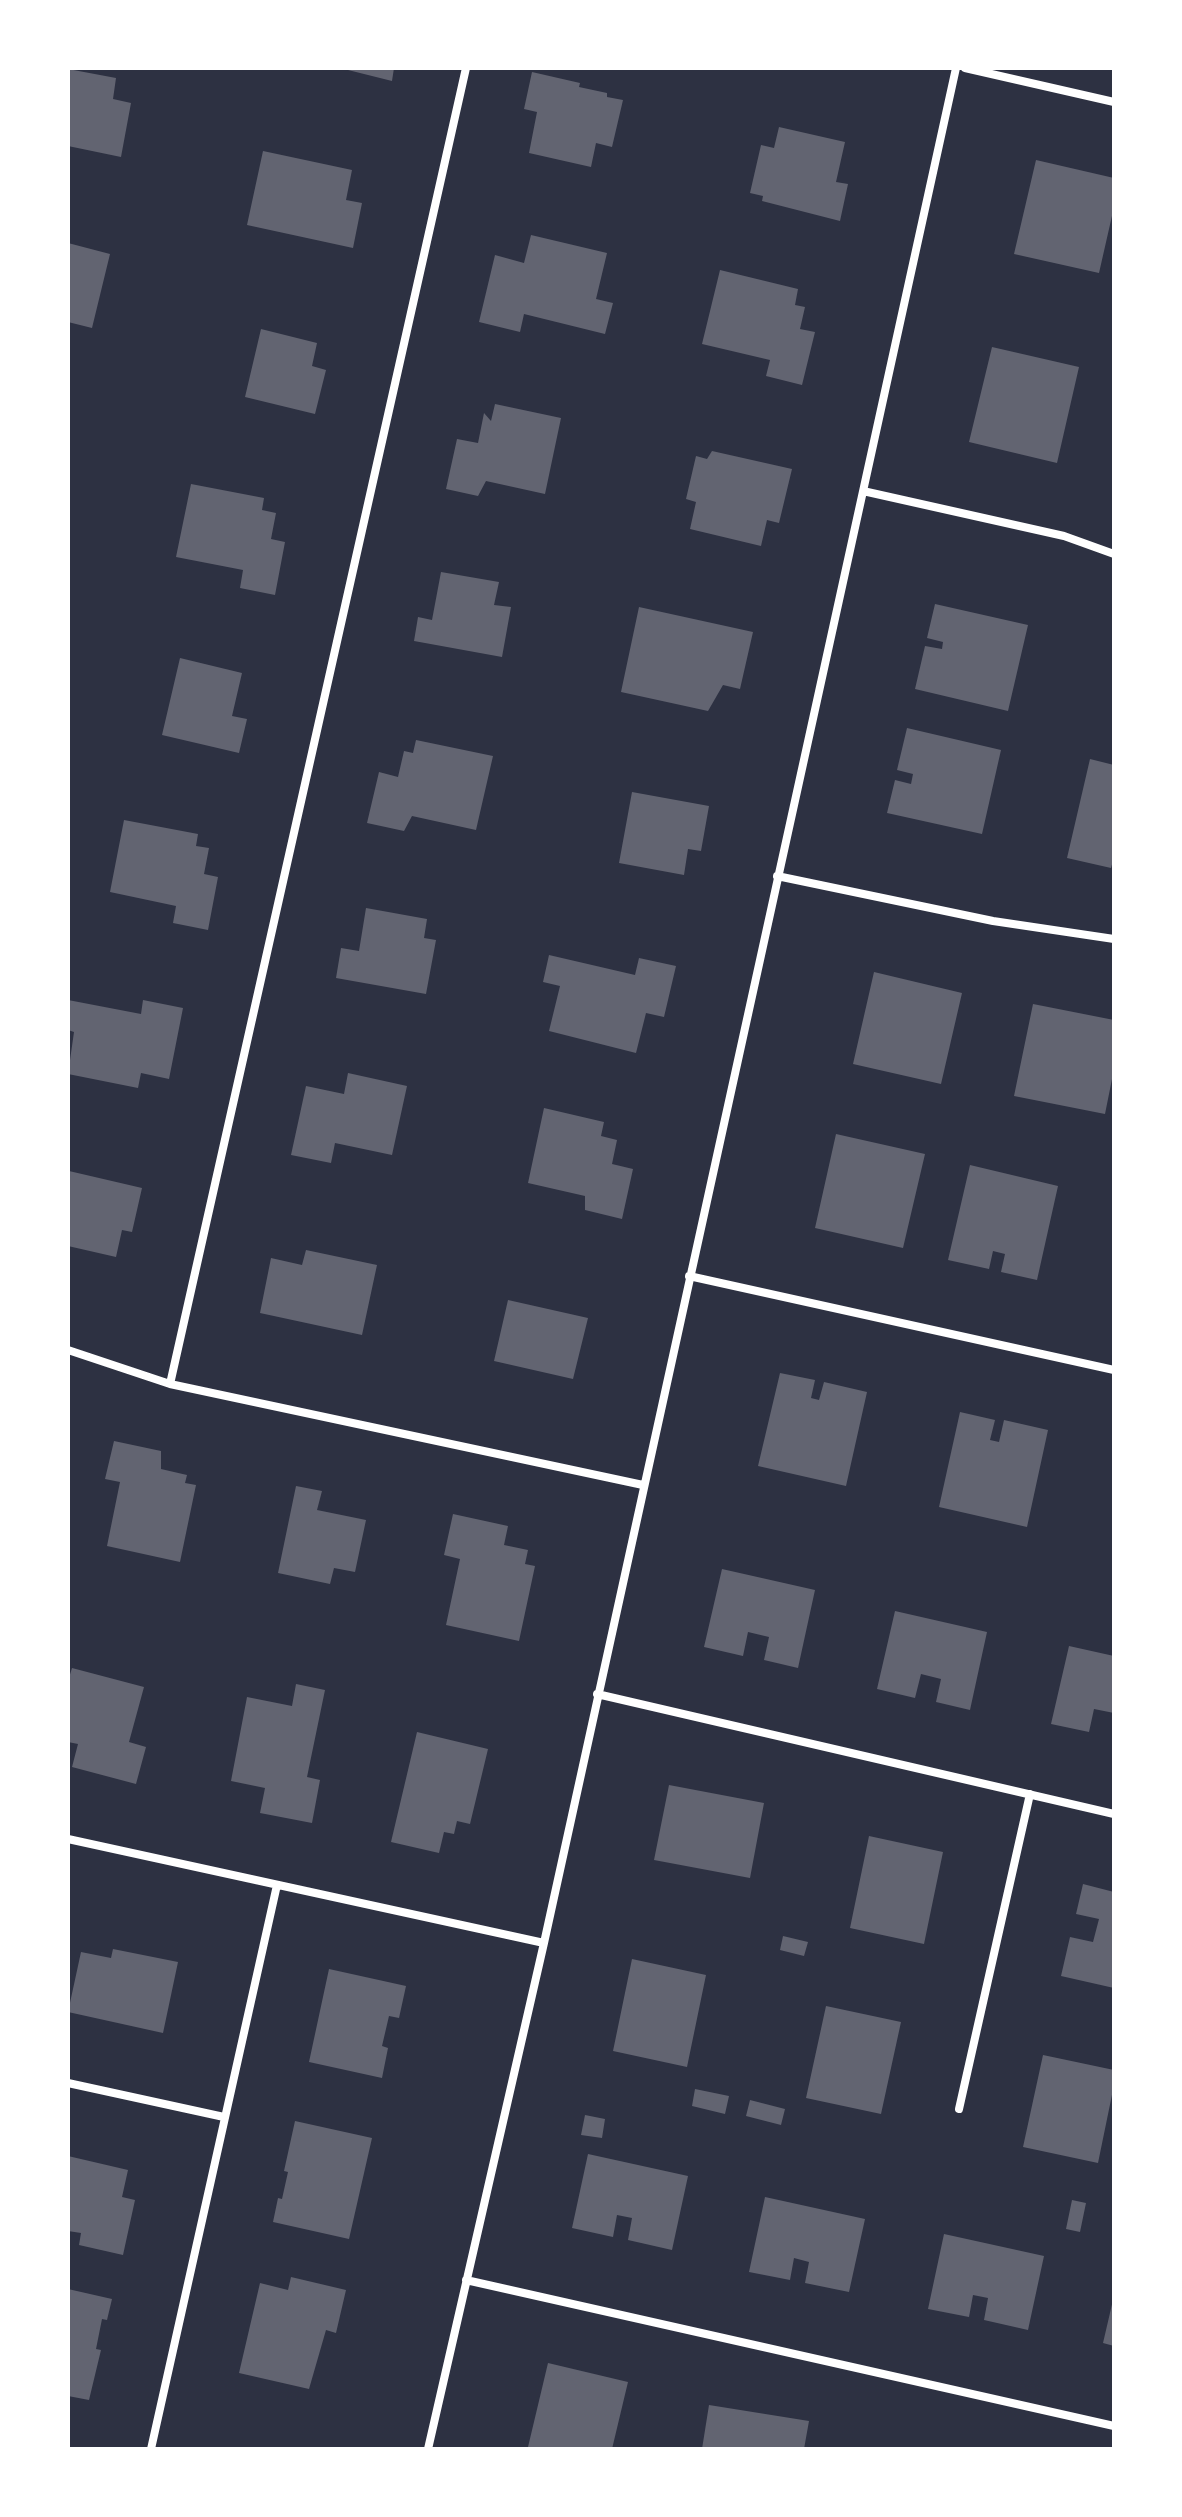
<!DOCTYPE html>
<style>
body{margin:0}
#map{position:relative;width:1182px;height:2517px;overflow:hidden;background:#2d3142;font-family:Commissioner,sans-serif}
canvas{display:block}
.frame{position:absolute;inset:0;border:70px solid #fff;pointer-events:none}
</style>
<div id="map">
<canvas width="1182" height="2517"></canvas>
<div class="frame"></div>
</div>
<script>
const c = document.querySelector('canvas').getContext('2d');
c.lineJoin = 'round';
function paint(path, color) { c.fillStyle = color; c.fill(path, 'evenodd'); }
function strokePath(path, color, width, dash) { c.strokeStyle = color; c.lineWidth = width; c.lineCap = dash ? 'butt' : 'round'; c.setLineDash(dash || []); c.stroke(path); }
const building = new Path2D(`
 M340 68H394L392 81Z
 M68 69 116 78 113 99 131 103 121 157 68 146Z
 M532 72 580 83 579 87 607 93V97L623 100 612 147 596 143 591 167 529 153 537 112 524 109Z
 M779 127 845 142 836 182 848 184 840 221 762 201 763 196 750 193 761 145 774 148Z
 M263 151 352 170 346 200 362 203 353 248 247 225Z
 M1036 160 1114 178V207L1099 273 1014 254Z
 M531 235 607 253 596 299 613 303 605 334 524 314 520 332 479 322 495 255 524 263Z
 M68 243 110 254 92 328 68 322Z
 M720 270 798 289 795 305 805 307 800 329 815 332 802 385 766 376 770 360 702 344Z
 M261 329 317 343 312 366 326 370 315 414 245 397Z
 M992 347 1079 367 1057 463 969 442Z
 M495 404 561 418 545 494 486 481 478 496 446 489 457 439 478 443 484 413 491 421Z
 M712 451 792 469 779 523 767 520 761 546 690 529 696 502 686 499 696 456 707 459Z
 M191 484 264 498 262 510 276 513 271 539 285 542 275 595 240 588 243 570 176 557Z
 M441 572 499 582 494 605 511 607 502 657 414 641 418 617 432 620Z
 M935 604 1028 625 1008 711 915 689 925 646 942 649 943 642 927 638Z
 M639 607 753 632 740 689 723 685 708 711 621 692Z
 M180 658 242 673 232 716 247 719 239 753 162 735Z
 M907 728 1001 750 982 834 887 813 895 780 911 784 913 774 897 770Z
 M416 740 493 756 476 830 412 816 404 831 367 823 379 772 398 777 404 751 413 753Z
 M1090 759 1114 765V857L1111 868 1067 858Z
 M632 792 709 806 701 851 688 849 684 875 619 863Z
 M124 820 198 834 196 846 209 848 204 874 218 877 208 930 173 923 176 906 110 892Z
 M366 908 427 919 424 938 436 940 426 994 336 978 341 948 359 951Z
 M549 955 635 975 639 958 676 966 664 1017 646 1013 636 1053 549 1031 560 986 543 982Z
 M874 972 962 993 941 1084 853 1064Z
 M68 1000 141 1014 143 1000 183 1008 169 1079 141 1073 138 1088 68 1074 74 1032 68 1030Z
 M1033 1004 1114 1020V1069L1105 1114 1014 1096Z
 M348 1073 407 1086 392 1155 335 1143 331 1163 291 1155 306 1086 344 1094Z
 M544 1108 604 1122 601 1136 617 1140 612 1164 633 1169 622 1219 585 1210V1196L528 1183Z
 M836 1134 925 1154 903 1248 815 1228Z
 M970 1165 1058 1186 1037 1280 1001 1272 1005 1254 993 1251 989 1269 948 1260Z
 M69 1171 142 1188 132 1232 122 1230 116 1257 68 1246Z
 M306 1250 377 1265 362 1335 260 1313 271 1258 302 1265Z
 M508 1300 588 1318 573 1379 494 1361Z
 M780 1373 815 1380 811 1398 819 1400 824 1382 867 1392 846 1486 758 1466Z
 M960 1412 995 1420 990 1440 999 1442 1004 1420 1048 1430 1027 1527 939 1507Z
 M114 1441 161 1451V1469L187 1475 185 1483 196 1485 180 1562 107 1546 120 1482 105 1479Z
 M296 1486 322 1491 317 1510 366 1520 355 1572 334 1568 330 1584 278 1573Z
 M453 1514 508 1526 504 1545 528 1550 525 1564 535 1566 519 1641 446 1625 460 1559 444 1555Z
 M722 1569 815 1590 798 1668 764 1660 769 1637 748 1632 743 1656 704 1647Z
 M895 1611 987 1632 970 1710 936 1702 941 1679 921 1674 915 1698 877 1689Z
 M1069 1646 1114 1656V1713L1094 1709 1089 1732 1051 1724Z
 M72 1668 144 1687 129 1742 146 1747 136 1784 72 1767 78 1744 68 1742V1681Z
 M296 1684 325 1690 307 1777 320 1780 312 1823 260 1813 265 1788 231 1781 247 1697 292 1706Z
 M417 1732 488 1749 470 1824 457 1821 454 1834 444 1832 439 1853 391 1842Z
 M669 1785 764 1803 750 1878 654 1860Z
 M869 1836 943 1852 924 1944 850 1928Z
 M1083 1884 1114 1892V1988L1061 1976 1070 1937 1093 1942 1099 1919 1076 1914Z
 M783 1936 808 1942 804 1956 780 1950Z
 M113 1949 178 1962 163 2033 68 2012 81 1952 111 1958Z
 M632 1959 706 1975 687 2067 613 2051Z
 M329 1969 406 1986 399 2018 389 2016 382 2046 388 2048 382 2078 309 2062Z
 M826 2006 901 2022 881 2114 806 2098Z
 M1043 2055 1114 2070V2085L1098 2163 1023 2147Z
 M695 2089 729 2096 725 2114 692 2106Z
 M750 2100 785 2109 781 2125 746 2116Z
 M585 2115 605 2119 602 2138 581 2135Z
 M295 2121 372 2138 349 2239 273 2222 278 2198 282 2199 288 2172 284 2171Z
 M588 2154 688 2176 672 2250 628 2240 632 2218 617 2215 613 2237 572 2228Z
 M68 2156 128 2170 122 2197 135 2200 123 2255 79 2245 81 2233 68 2231Z
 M765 2197 865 2219 849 2292 805 2283 809 2262 794 2258 790 2280 749 2272Z
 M1072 2200 1086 2203 1080 2232 1066 2229Z
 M944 2234 1044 2256 1028 2330 984 2320 988 2298 973 2295 969 2317 928 2309Z
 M291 2277 346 2290 336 2333 326 2330 309 2389 239 2373 260 2283 288 2290Z
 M68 2289 112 2299 107 2320 102 2319 96 2349 101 2350 89 2400 68 2396Z
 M1113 2300H1114V2346L1103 2343Z
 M548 2363 628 2382 612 2449 528 2447Z
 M709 2405 809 2421 804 2449H702Z`);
const minor = new Path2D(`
 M965 68 1114 102
 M863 491 1064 536 1114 554
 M777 876 993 921 1114 939
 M689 1276 1114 1370
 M68 1350 170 1384 643 1485
 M170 1384 466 68
 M597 1694 1114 1814
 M68 1839 544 1943
 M68 2083 224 2117
 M959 2109 1030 1794
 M466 2280 1114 2426
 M151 2449 277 1885
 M428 2449 544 1943 956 68`);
paint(building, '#626471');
strokePath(minor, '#fff', 8);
</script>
